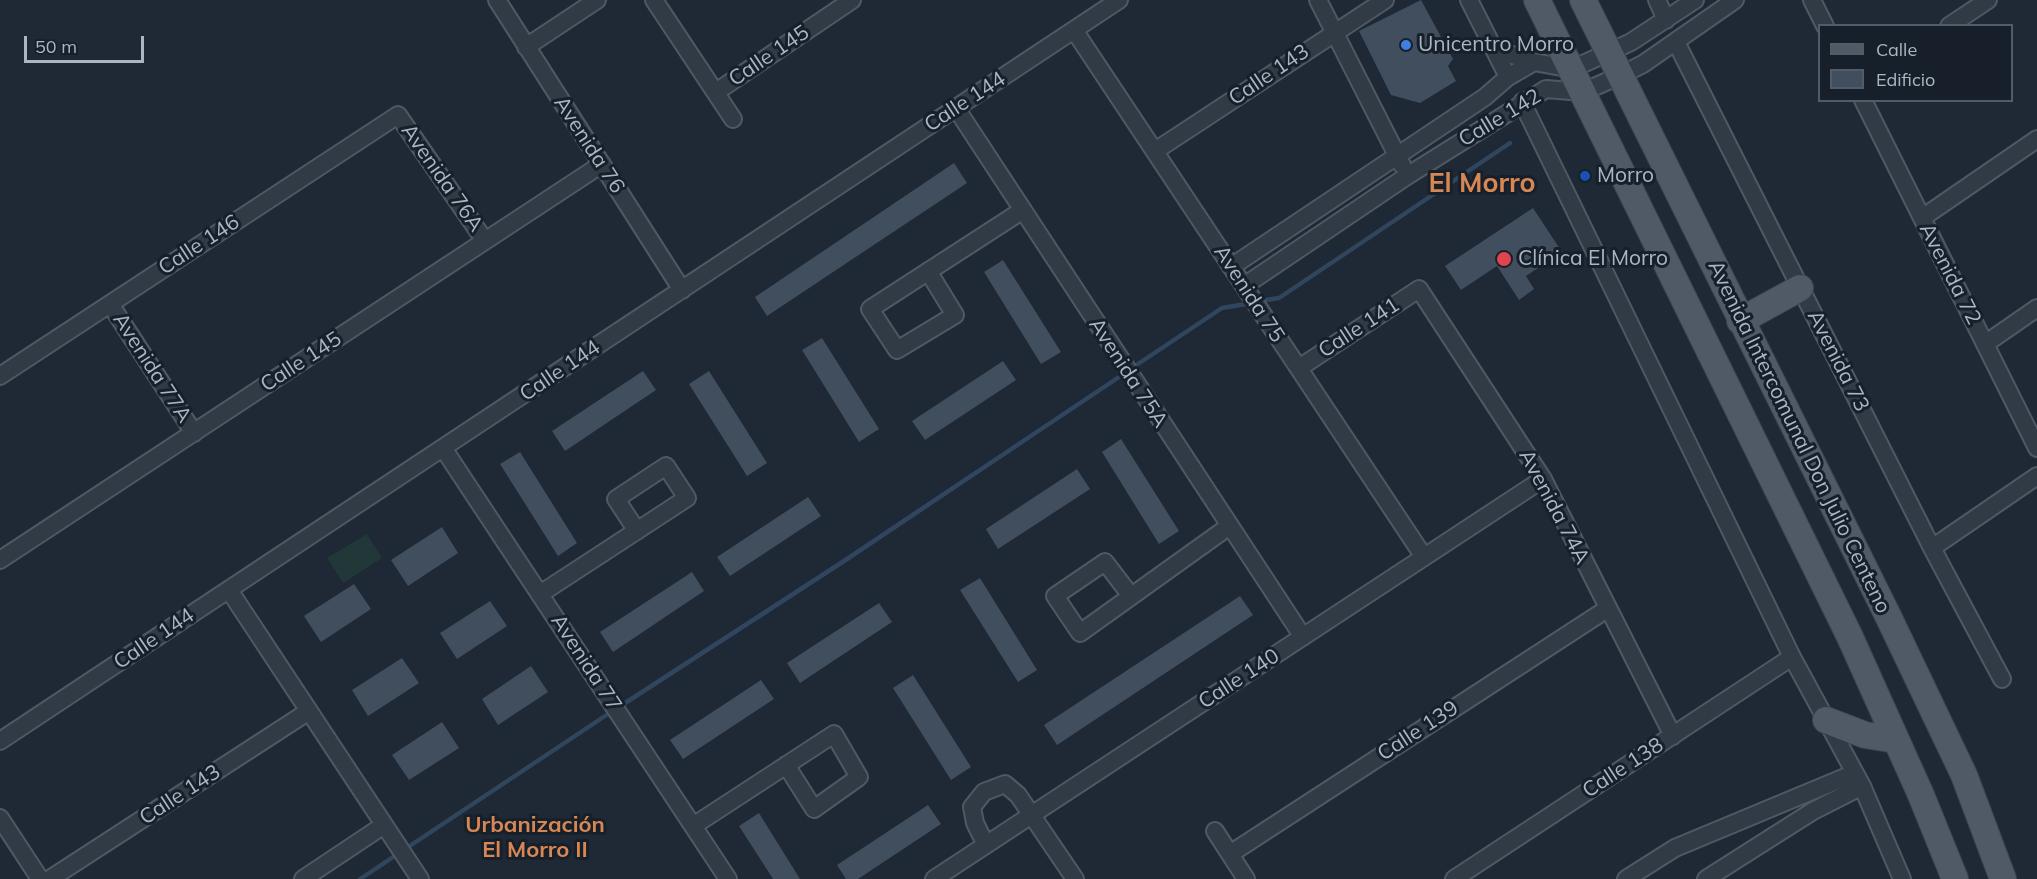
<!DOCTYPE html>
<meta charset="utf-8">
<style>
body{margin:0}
#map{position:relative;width:2037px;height:879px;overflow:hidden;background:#1e2935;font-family:Mulish,sans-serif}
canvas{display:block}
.legend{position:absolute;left:1818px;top:24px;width:195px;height:78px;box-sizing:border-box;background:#17202a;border:2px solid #525c68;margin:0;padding:8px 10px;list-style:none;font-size:18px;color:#abb5c4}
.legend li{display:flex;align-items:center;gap:12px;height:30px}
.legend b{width:30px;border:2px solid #525c68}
.scale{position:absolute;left:24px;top:36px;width:120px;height:27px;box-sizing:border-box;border:3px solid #abb5c4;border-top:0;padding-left:8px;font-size:18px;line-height:21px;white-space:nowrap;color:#abb5c4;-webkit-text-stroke:4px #17202a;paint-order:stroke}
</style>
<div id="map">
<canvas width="2037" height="879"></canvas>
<ul class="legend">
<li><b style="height:8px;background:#4f5a66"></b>Calle</li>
<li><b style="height:16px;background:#404e5e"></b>Edificio</li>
</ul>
<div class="scale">50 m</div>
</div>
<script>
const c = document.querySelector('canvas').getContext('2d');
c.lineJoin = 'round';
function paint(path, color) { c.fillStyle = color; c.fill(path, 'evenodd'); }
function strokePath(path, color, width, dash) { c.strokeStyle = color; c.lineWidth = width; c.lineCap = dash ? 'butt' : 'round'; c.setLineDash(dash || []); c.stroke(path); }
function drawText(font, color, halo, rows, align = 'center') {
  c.font = font + ' Mulish,sans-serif'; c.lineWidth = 6; c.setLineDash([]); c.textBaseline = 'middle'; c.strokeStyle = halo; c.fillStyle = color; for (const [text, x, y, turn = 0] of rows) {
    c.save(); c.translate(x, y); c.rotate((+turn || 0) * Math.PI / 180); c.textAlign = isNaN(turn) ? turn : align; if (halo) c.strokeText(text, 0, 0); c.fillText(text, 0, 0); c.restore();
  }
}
const green = new Path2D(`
 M367 534 382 558 343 583 327 558Z`);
const stream = new Path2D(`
 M1260 301 1279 298 1510 143
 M1132 368 1222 308 1252 303
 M619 707 841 563 1125 373
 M360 879 611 712`);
const building = new Path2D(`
 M1421 0 1453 59 1448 66 1456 81 1420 103 1391 95 1359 31Z
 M954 163 967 183 767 316 755 297Z
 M1533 208 1562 252 1526 276 1534 289 1519 300 1497 266 1461 290 1445 266Z
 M1003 260 1061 352 1041 364 984 272Z
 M822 338 879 429 859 442 802 350Z
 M1003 361 1016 380 925 440 912 421Z
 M643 371 656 390 565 451 552 431Z
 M709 371 767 463 747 476 689 384Z
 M1121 439 1179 531 1159 544 1102 452Z
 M520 452 577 543 558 556 500 464Z
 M1077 469 1090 489 998 549 986 529Z
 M808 497 821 516 730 576 717 557Z
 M442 527 458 553 408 586 391 560Z
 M692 572 704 591 613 652 600 632Z
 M980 578 1037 670 1018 682 960 590Z
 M354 584 371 609 321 642 304 616Z
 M1240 596 1253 615 1057 745 1044 725Z
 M490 601 507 626 457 659 440 633Z
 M879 603 892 622 800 683 787 663Z
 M402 658 419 683 368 716 352 690Z
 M531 666 548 692 498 725 482 699Z
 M913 675 971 767 951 780 893 688Z
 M761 680 774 699 683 759 670 740Z
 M442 722 459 748 409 780 392 755Z
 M928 805 941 824 858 879H846L837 865Z
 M759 813 800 879H773L739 826Z`);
const street = new Path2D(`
 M497 0 682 290
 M654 0 733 119
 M1318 0 1402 165
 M1469 0 1508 77
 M1657 0 1666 20
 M1812 0 1825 26
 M1949 26 1988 0
 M1074 30 1424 557
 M1676 42 1932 548 2002 679
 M526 47 597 0
 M1494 49 1534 62 1572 69 1631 42 1695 0
 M716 92 852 0
 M1863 100 2037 448
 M1522 102 1792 657 1862 786 1902 879
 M956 108 1303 637
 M1155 151 1385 0
 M1922 218 2037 139
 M1231 267 1485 97 1508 77 1534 62
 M928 271 955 315 897 350 870 309C921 276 972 243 1023 210
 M1244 286 1407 176 1546 89 1583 92 1621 75 1643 64 1735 0
 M110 304 194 433
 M1985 344 2037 308
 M1299 368 1419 289 1543 479 1673 736
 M0 376 398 115 485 241
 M443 448 728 879
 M1932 548 2037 476
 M0 560 602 164
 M229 590 420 879
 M540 594 687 498 666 466 616 499 637 531
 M1131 596 1105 562 1055 596 1080 633 1228 527
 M0 741 1119 0
 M0 818 40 879
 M693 826 834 734 859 777 814 809 786 765
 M1215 831 1246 879
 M986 845 975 823 972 807 984 792 1005 784 1018 795 1075 879
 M1230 854 1607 609
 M50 879 309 711
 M303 879 384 825
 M934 879 1543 479
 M1454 879 1792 657
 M1626 879 1675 848 1855 773
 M1706 879 1813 811 1862 786`);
const primary = new Path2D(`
 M1537 0 1850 637 1921 795 1955 879
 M1583 0 1889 618 1964 775 2003 879
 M1740 321 1800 288
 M1826 720 1865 735 1896 740`);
const markers = [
 [1406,45,6,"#3f7fe0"],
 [1585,176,6,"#1a4fb4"],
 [1504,259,8,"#e0444e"]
];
const poiNames = [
 ["Unicentro Morro",1418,45],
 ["Morro",1597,176],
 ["Clínica El Morro",1518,259]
];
const streetNames = [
 ["Calle 145",769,56,-34],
 ["Calle 143",1269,75,-34],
 ["Calle 144",965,102,-33],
 ["Calle 142",1500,118,-31],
 ["Avenida 76",589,145,57],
 ["Avenida 76A",442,178,55],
 ["Calle 146",199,245,-33],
 ["Avenida 72",1950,274,63],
 ["Avenida 75",1249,294,57],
 ["Calle 141",1359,328,-33],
 ["Avenida 73",1838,361,63],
 ["Calle 145",301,362,-33],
 ["Avenida 77A",152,368,57],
 ["Calle 144",560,371,-34],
 ["Avenida 75A",1128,373,57],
 ["Avenida Intercomunal Don Julio Centeno",1799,437,64],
 ["Avenida 74A",1554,507,62],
 ["Calle 144",154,639,-34],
 ["Avenida 77",586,663,57],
 ["Calle 140",1239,679,-33],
 ["Calle 139",1418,731,-33],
 ["Calle 138",1623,768,-33],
 ["Calle 143",180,795,-33]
];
const neighbourhoodNames = [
 ["Urbanización",535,825],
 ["El Morro II",535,850]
];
const districtNames = [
 ["El Morro",1482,184]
];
paint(green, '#213738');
strokePath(stream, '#30455e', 4.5);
paint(building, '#404e5e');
strokePath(street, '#4f5864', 20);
strokePath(primary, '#3b444f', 28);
strokePath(street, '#313b46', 16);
strokePath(primary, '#4f5a66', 26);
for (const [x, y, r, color] of markers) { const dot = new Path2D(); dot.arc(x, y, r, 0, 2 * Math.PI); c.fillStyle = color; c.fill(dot); strokePath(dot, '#17202a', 2); }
drawText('21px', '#abb5c4', '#17202a', poiNames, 'left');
drawText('21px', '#abb5c4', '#17202a', streetNames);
drawText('bold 22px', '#d68753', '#17202a', neighbourhoodNames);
drawText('bold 27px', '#d68753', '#17202a', districtNames);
</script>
